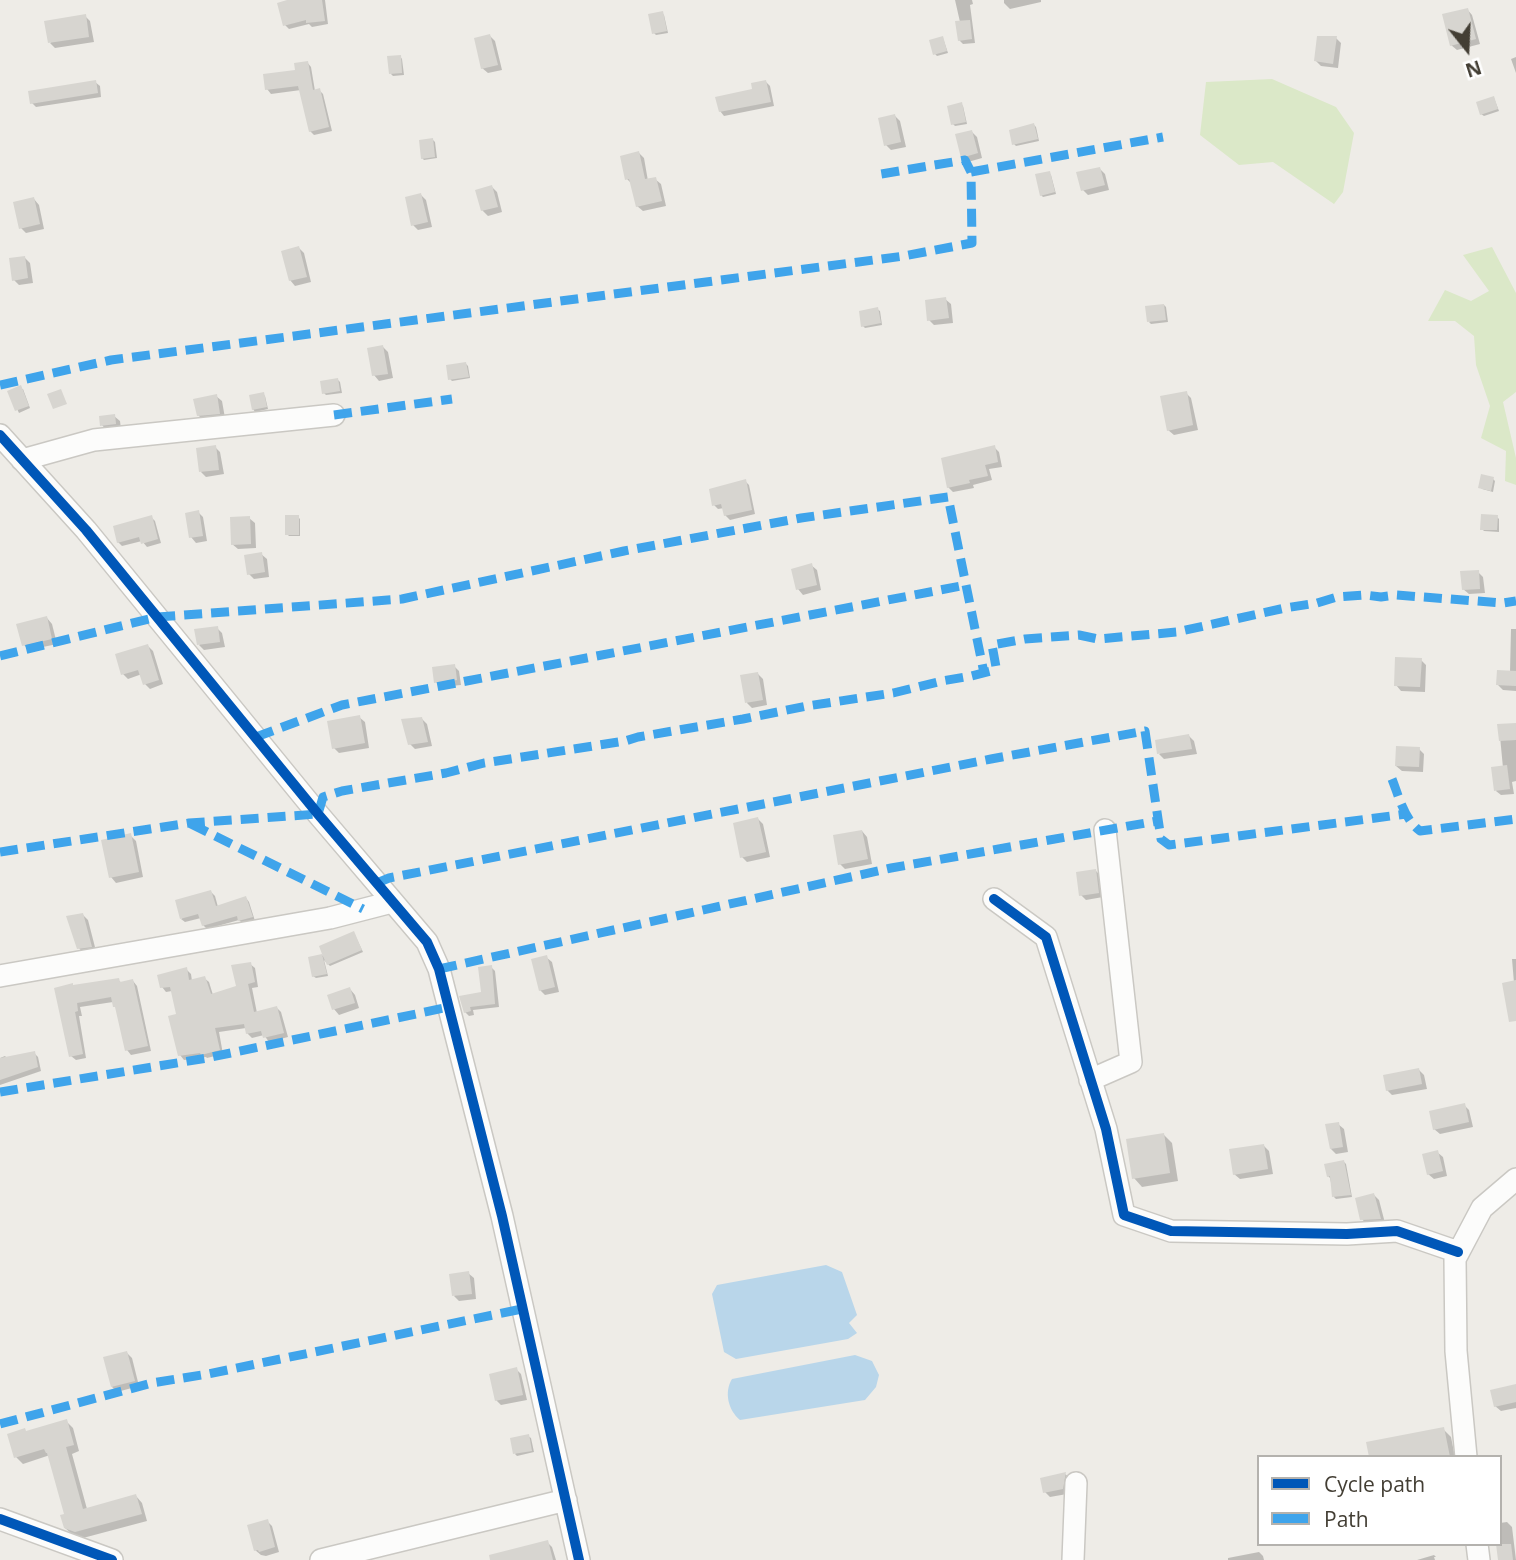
<!DOCTYPE html>
<style>
body{margin:0}
#map{position:relative;width:1516px;height:1560px;overflow:hidden;background:#eeece7;font-family:"Open Sans",sans-serif}
canvas{display:block}
.legend{position:absolute;left:1257px;top:1455px;width:245px;height:91px;box-sizing:border-box;background:#fff;border:2px solid #b4b2ae;margin:0;padding:9px 12px;list-style:none;font-size:21px;color:#433e34}
.legend li{display:flex;align-items:center;gap:14px;height:35px}
.legend b{width:35px;border:2px solid #b4b2ae}
.north{position:absolute;left:1432px;top:14px;width:70px;height:70px;-webkit-text-stroke:5px #fff;paint-order:stroke;rotate:162deg;font-size:19px;font-weight:700;line-height:28px;text-align:center;color:#433e34}
.north::after{content:'';display:block;margin:auto;width:24px;height:32px;background:#433e34;clip-path:polygon(50% 0,100% 100%,50% 72%,0 100%)}
</style>
<div id="map">
<canvas width="1516" height="1560"></canvas>
<ul class="legend">
<li><b style="height:9px;background:#0057b8"></b>Cycle path</li>
<li><b style="height:9px;background:#3fa4eb"></b>Path</li>
</ul>
<div class="north">N</div>
</div>
<script>
const c = document.querySelector('canvas').getContext('2d');
c.lineJoin = 'round';
function paint(path, color) { c.fillStyle = color; c.fill(path, 'evenodd'); }
function strokePath(path, color, width, dash) { c.strokeStyle = color; c.lineWidth = width; c.lineCap = dash ? 'butt' : 'round'; c.setLineDash(dash || []); c.stroke(path); }
const green = new Path2D(`
 M1272 79 1336 107 1354 133 1343 192 1334 204 1273 162 1239 165 1200 135 1206 82Z
 M1492 247 1516 293V392L1503 402 1516 458V485L1505 481 1506 451 1481 438 1490 406 1476 365 1474 336 1455 321H1428L1445 290 1471 301 1489 291 1463 255Z`);
const water = new Path2D(`
 M826 1265 842 1272 857 1315 849 1323 857 1333 848 1339 736 1359 724 1352 712 1294 717 1285Z
 M855 1355 872 1361 879 1375 876 1387 865 1400 740 1420C728 1410 724 1392 732 1379Z`);
const shadow = new Path2D(`
 M294 0H325L328 24 312 27 309 24 289 29 285 25Z
 M955 0H972L973 4 970 5 975 43 963 44 959 40 960 22Z
 M1004 0H1041V2L1010 9 1004 3Z
 M1467 9 1472 15 1480 44 1457 50 1451 45Z
 M662 13 664 15 668 33 656 35 654 33Z
 M85 16 90 21 94 42 55 48 50 43Z
 M490 36 495 41 502 70 488 73 482 68Z
 M943 38 948 53 937 56 935 54Z
 M1336 38 1341 43 1338 68 1321 66 1316 61Z
 M400 56 402 59 404 75 393 76 391 74Z
 M1516 57V73L1511 59Z
 M307 62 311 67 315 91 319 90 323 94 332 131 314 135 310 131 301 90 271 94 267 89 297 72Z
 M95 82 100 86 101 97 36 107 32 103Z
 M766 82 770 86 774 106 724 116 720 111Z
 M1494 98 1499 111 1484 116 1481 114Z
 M961 104 963 106 967 124 955 126 953 124Z
 M895 116 900 121 906 147 891 150 886 145Z
 M1034 125 1036 127 1039 141 1016 146 1014 144Z
 M972 132 977 137 982 158 968 162 962 157Z
 M433 140 435 142 437 158 424 160 422 158Z
 M639 153 644 158 648 181 655 179 661 184 666 206 643 211 637 206 632 184 627 179Z
 M1100 169 1105 174 1109 190 1088 195 1083 190Z
 M1049 173 1051 175 1056 194 1043 197 1041 195Z
 M492 187 497 192 502 212 488 216 482 210Z
 M421 195 426 200 432 227 418 230 413 225Z
 M34 199 39 205 44 229 26 233 21 228Z
 M299 248 304 253 311 282 295 286 290 280Z
 M25 258 30 263 33 283 19 285 14 280Z
 M945 299 951 304 953 323 934 325 929 320Z
 M1164 305 1166 307 1168 322 1151 324 1149 322Z
 M877 309 880 311 882 325 865 328 863 326Z
 M383 347 388 352 393 378 379 381 374 375Z
 M466 364 468 366 470 378 452 381 450 379Z
 M338 380 340 382 342 393 326 395 324 393Z
 M23 389 30 408 19 413 9 392Z
 M1186 393 1191 398 1198 430 1174 435 1168 430Z
 M263 394 265 396 268 409 255 412 253 409Z
 M216 396 222 401 225 418 204 421 198 415Z
 M114 416 120 421 121 429 107 431 102 425Z
 M215 447 220 452 224 474 206 477 201 472Z
 M994 447 999 452 1002 467 989 469 992 480 973 485 974 488 953 492 948 487Z
 M1493 479 1495 481 1493 492 1482 489 1480 487Z
 M745 481 749 485 755 514 730 520 725 515 724 508 718 509 714 505Z
 M198 512 203 517 207 541 196 543 191 537Z
 M151 517 155 521 161 543 147 547 142 541 122 546 118 542Z
 M298 517 300 519V536H289L287 534Z
 M1497 517 1499 519V532L1484 531 1482 529Z
 M249 518 255 523 256 548 238 549 232 544Z
 M261 554 267 559 269 577 254 579 249 574Z
 M811 565 817 570 821 590 803 595 798 589Z
 M1478 572 1483 577 1485 593 1469 594 1463 589Z
 M47 618 52 624 57 644 29 650 24 645Z
 M217 628 222 633 225 647 204 650 199 645Z
 M1511 629H1516V691L1503 690 1498 685 1510 672Z
 M148 646 153 651 163 684 150 689 145 684 142 674 128 679 123 674Z
 M1421 660 1426 665 1425 692 1401 691 1396 685Z
 M454 666 459 671 461 685 441 687 436 682Z
 M758 674 763 679 767 705 752 708 747 703Z
 M359 717 365 722 369 748 339 753 334 748Z
 M422 719 427 724 432 746 415 749 410 744Z
 M1516 725V781L1512 782 1514 794 1501 795 1496 791 1503 768 1499 726Z
 M1189 736 1194 741 1197 754 1164 759 1159 754Z
 M1419 749 1424 754 1423 772 1402 771 1396 766Z
 M758 819 763 824 770 857 747 862 742 857Z
 M862 831 867 837 872 864 845 869 840 864Z
 M130 835 136 841 143 877 116 883 111 877Z
 M1096 871 1101 876 1103 897 1086 900 1081 895Z
 M211 892 215 896 218 907 246 898 249 902 255 921 243 924 239 920 207 929 203 925 201 918 185 922 181 919Z
 M83 915 88 920 96 951 84 954 79 948Z
 M354 933 363 952 330 966 324 960 328 976 316 978 313 976 310 958 324 955Z
 M546 957 552 962 559 992 545 995 540 990Z
 M1512 959H1516V1012L1514 983Z
 M250 964 255 968 258 987 252 988 257 1013 277 1008 281 1012 288 1037 269 1042 264 1035 252 1038 247 1033 246 1028 219 1032 223 1054 207 1058 206 1057 184 1060 180 1055 178 1016 172 991 166 992 162 987 186 969 191 974 192 981 204 978 209 982 213 995 238 988Z
 M491 967 495 971 499 1007 473 1010 474 1015 469 1016 465 1012 482 993Z
 M118 980 122 983 133 981 137 986 151 1051 131 1055 127 1050 118 1010 113 1002 80 1007 82 1016H79L86 1058 76 1060 71 1056 75 987Z
 M350 989 355 995 359 1008 339 1015 334 1009Z
 M34 1053 38 1057 41 1071 0 1085V1058L5 1056 7 1058Z
 M1419 1070 1424 1075 1427 1089 1392 1095 1387 1090Z
 M1464 1105 1469 1110 1473 1127 1440 1134 1434 1129Z
 M1338 1124 1344 1129 1348 1152 1336 1154 1331 1149Z
 M1164 1135 1172 1143 1178 1181 1142 1187 1134 1178Z
 M1264 1146 1269 1151 1273 1174 1240 1179 1234 1174Z
 M1437 1152 1443 1157 1447 1176 1434 1179 1428 1174Z
 M1344 1162 1346 1164 1352 1197 1336 1199 1334 1197 1330 1178 1328 1176Z
 M1374 1195 1379 1200 1385 1223 1367 1225 1362 1219Z
 M468 1273 474 1278 476 1299 459 1301 454 1296Z
 M127 1353 132 1358 139 1386 117 1392 112 1387Z
 M516 1369 521 1374 527 1400 501 1405 496 1400Z
 M1516 1387V1408L1501 1411 1495 1406Z
 M66 1421 73 1428 79 1451 72 1454 87 1509 136 1496 142 1503 147 1521 83 1538 73 1535 65 1528 66 1515 50 1455 23 1464 16 1457 27 1433Z
 M1443 1429 1451 1437 1455 1457H1370Z
 M528 1436 531 1438 534 1452 517 1456 515 1454Z
 M1065 1474 1070 1478 1067 1494 1050 1497 1045 1492Z
 M267 1521 272 1526 279 1552 266 1556 261 1555 255 1550Z
 M1507 1522 1512 1527 1516 1560H1500V1523Z
 M547 1542 552 1547 556 1560H518Z
 M1259 1552 1263 1556 1264 1560H1228V1558Z
 M1434 1555 1436 1557H1434L1435 1560H1417Z`);
const building = new Path2D(`
 M287 0H322L325 21 306 23V20L283 26 277 3Z
 M1468 8 1476 39 1450 46 1442 14Z
 M663 11 667 31 652 34 648 14Z
 M86 14 89 37 48 43 44 21Z
 M970 20 972 39 958 41 955 21Z
 M490 34 498 65 481 69 474 38Z
 M943 36 947 51 933 55 929 40Z
 M1317 36H1337L1333 64 1314 61Z
 M401 55 402 73 389 74 387 56Z
 M308 61 313 90 320 88 329 127 309 132 298 86 265 90 263 74 295 70 294 63Z
 M96 80 98 93 30 104 28 91Z
 M766 80 771 102 719 112 715 97 752 89 751 83Z
 M1494 96 1498 109 1480 115 1476 102Z
 M962 102 966 122 951 125 947 106Z
 M895 114 901 142 884 146 878 118Z
 M1034 123 1038 139 1012 145 1009 130Z
 M972 130 978 153 961 158 955 134Z
 M433 138 435 157 421 159 419 140Z
 M639 151 645 179 656 177 662 201 636 207 629 179 625 180 620 156Z
 M1100 167 1105 185 1081 191 1076 172Z
 M1050 171 1055 192 1040 196 1035 174Z
 M492 185 498 207 481 211 475 190Z
 M421 193 428 222 411 226 405 197Z
 M34 197 40 224 19 229 13 202Z
 M299 246 307 277 289 281 281 251Z
 M25 256 28 278 12 281 9 258Z
 M946 297 949 318 927 321 925 300Z
 M1164 304 1166 320 1147 322 1145 306Z
 M878 307 881 323 861 327 859 311Z
 M383 345 388 374 372 376 367 348Z
 M466 362 469 377 448 380 446 365Z
 M338 378 340 391 322 394 320 381Z
 M21 385 29 406 15 411 7 391Z
 M61 389 67 404 53 409 47 394Z
 M1187 391 1193 425 1167 431 1160 396Z
 M264 392 267 407 252 410 249 395Z
 M217 394 220 414 197 416 193 399Z
 M115 414 116 424 100 426 99 416Z
 M216 445 219 470 199 472 196 448Z
 M995 445 998 462 985 465 988 476 969 480 970 483 947 488 941 458Z
 M1481 474 1494 477 1491 491 1478 488Z
 M746 479 752 510 724 516 721 504 712 506 709 489Z
 M199 510 203 536 189 538 185 513Z
 M1481 514 1498 515 1497 530H1480Z
 M152 515 158 539 141 544 139 537 117 543 113 526Z
 M285 515H299V535H285Z
 M250 516 251 544 231 545 230 517Z
 M262 552 265 572 247 575 244 555Z
 M812 563 817 585 796 590 791 569Z
 M1479 570 1480 589 1462 590 1460 571Z
 M47 616 52 639 22 646 16 624Z
 M218 626 220 642 197 645 194 629Z
 M148 644 159 680 143 685 138 670 121 675 115 654Z
 M1395 657 1422 658 1420 687 1394 686Z
 M455 664 457 680 434 683 432 667Z
 M1497 670 1516 671V686L1496 685Z
 M758 672 763 700 745 703 740 675Z
 M360 715 365 743 332 749 327 721Z
 M422 717 428 742 408 745 401 719Z
 M1516 723V740L1499 741 1497 724Z
 M1189 734 1192 749 1157 754 1155 740Z
 M1396 746 1420 747 1419 767 1395 766Z
 M1507 765 1510 789 1494 791 1491 767Z
 M758 817 766 852 740 858 733 823Z
 M862 830 868 859 838 865 833 835Z
 M131 833 139 872 109 878 101 840Z
 M1096 869 1099 893 1079 896 1076 872Z
 M211 890 216 906 246 896 253 917 238 921 237 916 202 926 198 914 180 919 175 900Z
 M83 913 92 947 77 949 66 916Z
 M354 931 362 950 327 965 322 954 327 974 312 977 308 957 322 954 319 946Z
 M547 955 555 987 539 991 531 959Z
 M251 962 255 982 248 984 254 1012 277 1006 284 1033 263 1038 261 1031 246 1034 244 1024 215 1028 220 1050 201 1055 200 1053 178 1056 168 1016 176 1014 170 987 160 988 157 975 187 967 189 980 205 976 211 994 236 986 231 965Z
 M492 965 495 1004 470 1007 471 1011 464 1013 459 996 481 992 478 967Z
 M119 978 120 982 133 979 148 1046 125 1051 115 1007H113L111 997 77 1003 78 1011 75 1012 83 1054 69 1057 54 988 73 983V985Z
 M1516 980V1021L1509 1022 1502 983Z
 M350 987 355 1003 332 1010 327 995Z
 M35 1051 38 1067 0 1080V1058Z
 M1419 1068 1422 1084 1386 1091 1383 1075Z
 M1465 1103 1469 1122 1433 1130 1429 1111Z
 M1339 1122 1343 1147 1330 1149 1325 1124Z
 M1164 1133 1170 1173 1132 1179 1126 1139Z
 M1264 1144 1268 1169 1233 1175 1229 1149Z
 M1438 1150 1443 1171 1427 1175 1422 1154Z
 M1344 1160 1351 1195 1332 1197 1330 1176 1327 1177 1324 1164Z
 M1374 1193 1381 1219 1360 1220 1355 1198Z
 M469 1271 472 1294 452 1296 449 1274Z
 M127 1351 135 1381 111 1387 103 1357Z
 M517 1367 523 1395 495 1401 489 1374Z
 M1516 1384V1402L1494 1407 1490 1390Z
 M67 1419 74 1445 66 1447 83 1509 136 1494 142 1514 75 1532 64 1528 60 1515 64 1514 47 1453H46L44 1449 14 1458 7 1434 25 1428 26 1431Z
 M1444 1427 1450 1457H1369L1366 1442Z
 M529 1434 532 1451 513 1454 510 1438Z
 M1066 1472 1063 1489 1043 1493 1040 1478Z
 M268 1519 275 1547 259 1552 258 1550 254 1551 247 1525Z
 M548 1540 553 1560H490L489 1555Z
 M1496 1544H1511L1513 1560H1498Z`);
const minor = new Path2D(`
 M0 435 86 530 318 814 427 942 439 969 502 1216 579 1560
 M22 460 94 440 334 415
 M994 899 1046 937 1106 1129 1124 1215 1171 1231 1347 1234 1397 1231 1458 1252
 M0 976 330 918 392 902
 M1090 1080 1131 1062 1105 830
 M1466 1457 1456 1351 1455 1259 1482 1208 1516 1179
 M0 1519 112 1560
 M1477 1544 1479 1560
 M321 1560 566 1500
 M1073 1560 1076 1483`);
const quiet = new Path2D(`
 M971 172 1163 137
 M0 385 111 360 904 256 972 243 971 172 965 160 875 175
 M334 415 452 399
 M0 656 157 617 402 599 624 551 801 518 948 497 984 673
 M256 737 342 705 966 585
 M1392 779C1399 797 1404 819 1420 831L1516 819
 M191 824 363 909
 M0 852 189 823 318 814 323 797 342 791 446 773 484 763 625 741 638 737 743 719 807 706 893 693 942 681 971 676 991 671 996 667 992 645 1025 639 1079 635 1098 639 1177 632 1285 608 1317 603 1337 597 1365 595 1381 597 1396 595 1503 603 1516 601
 M377 883 389 878 991 759 1145 731 1161 839 1169 845 1406 814
 M439 969 891 868 1157 821
 M0 1092 207 1058 449 1007
 M0 1424 152 1383 208 1374 522 1309`);
const cycleway = new Path2D(`
 M0 435 86 530 318 814 427 942 439 969 502 1216 579 1560
 M994 899 1046 937 1106 1129 1124 1215 1171 1231 1347 1234 1397 1231 1458 1252
 M0 1519 112 1560`);
paint(green, '#dbe8c8');
paint(water, '#b9d6ea');
paint(shadow, '#0003');
paint(building, '#d7d5d0');
strokePath(minor, '#cac8c3', 24);
strokePath(minor, '#fcfcfb', 21);
strokePath(quiet, '#3fa4eb', 9, [18, 9]);
strokePath(cycleway, '#0057b8', 10);
</script>
